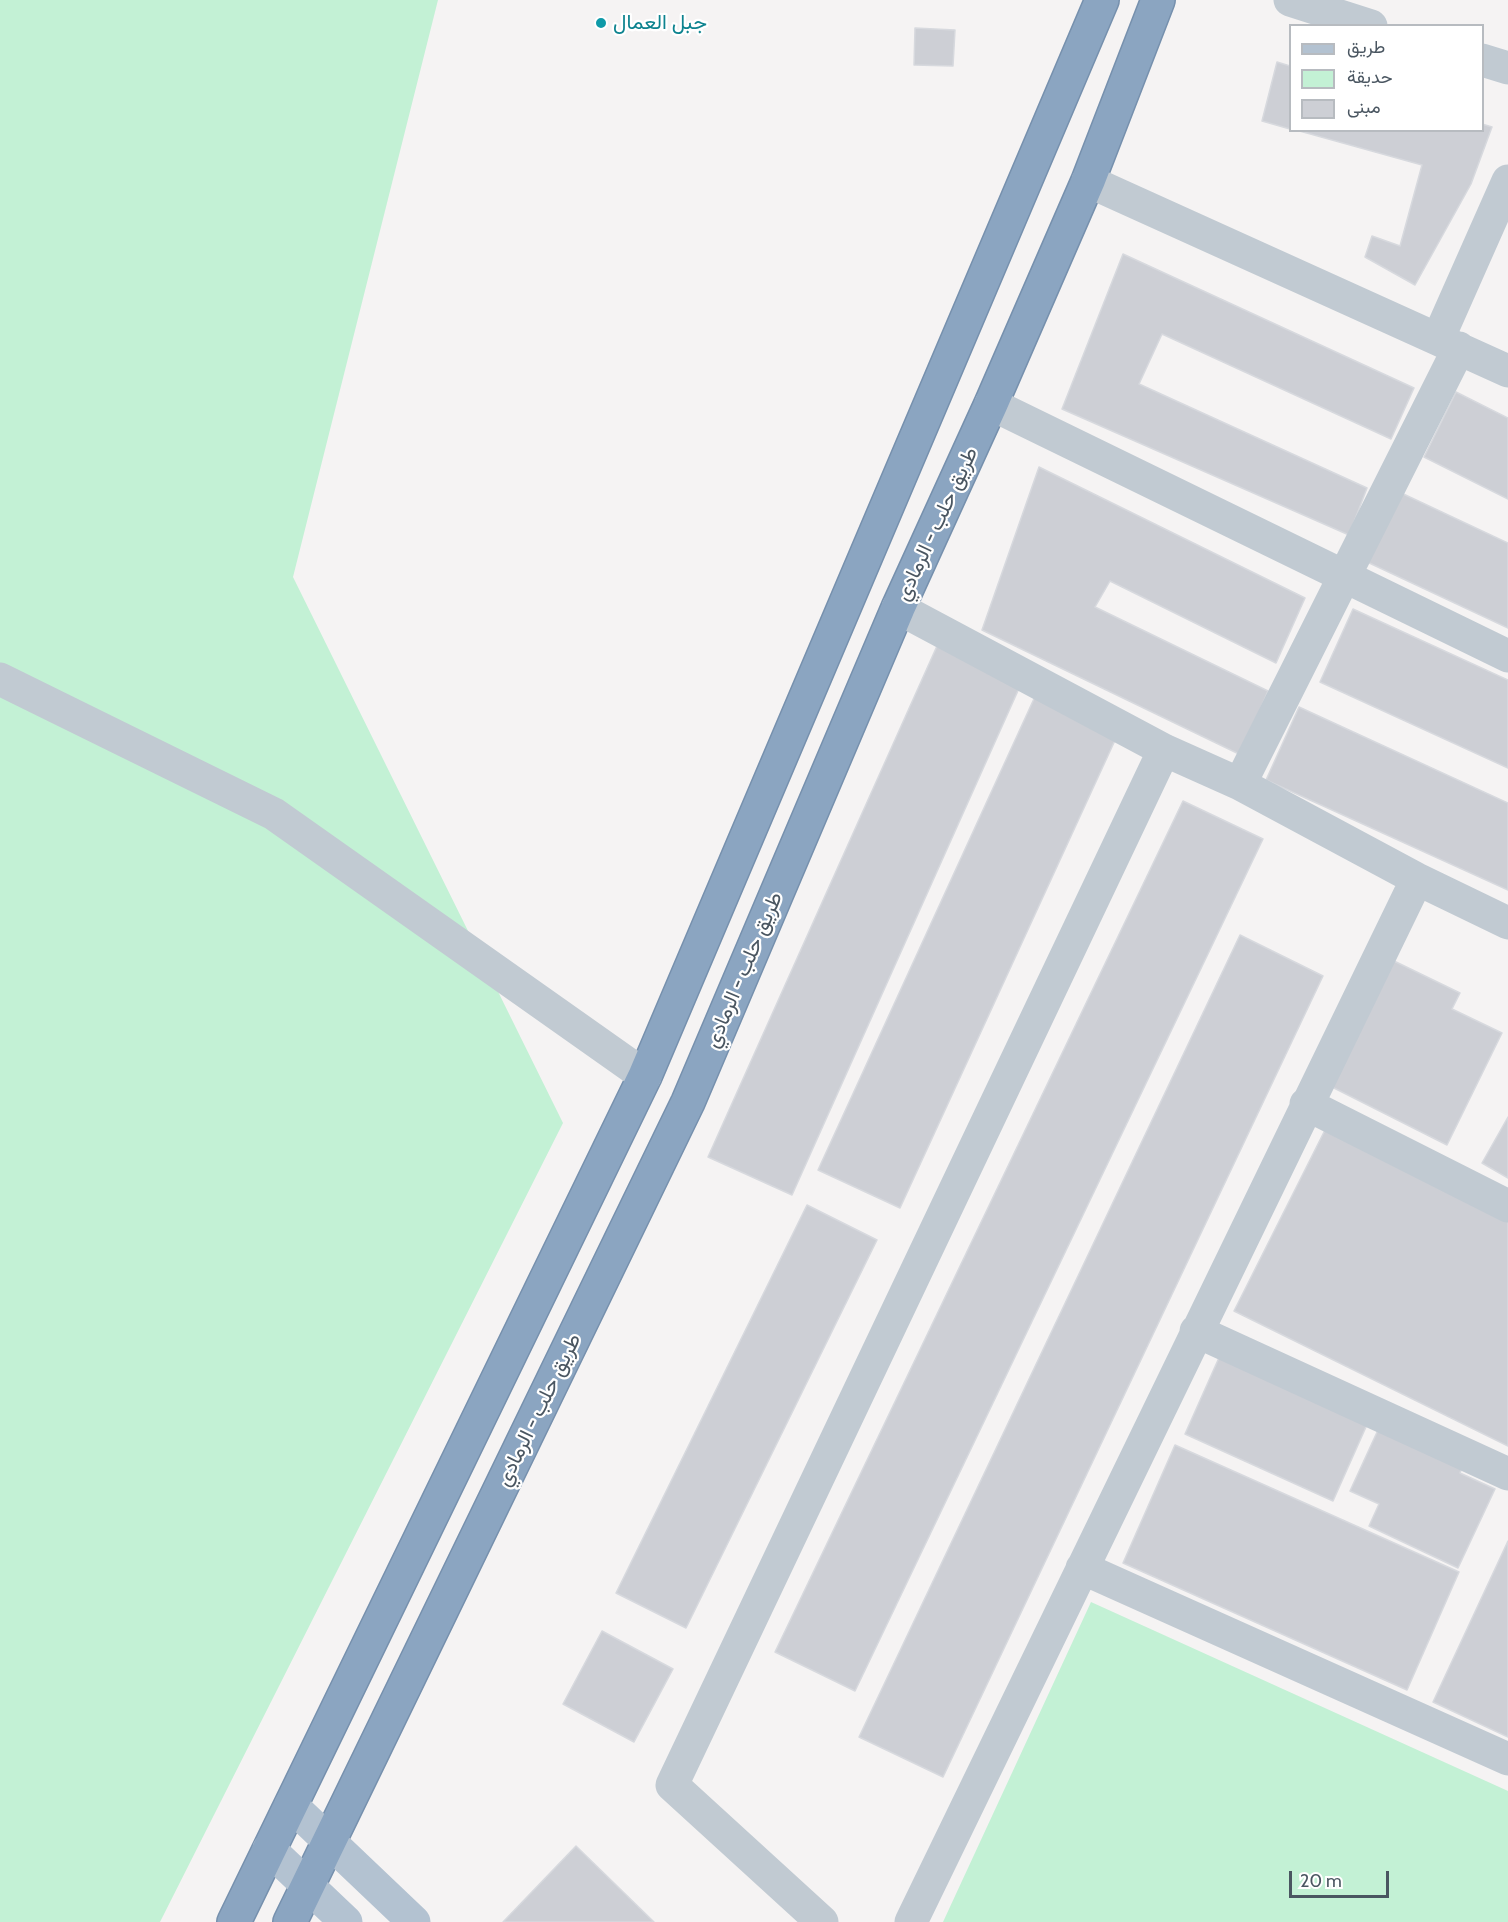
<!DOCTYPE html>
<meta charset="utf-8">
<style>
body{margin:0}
#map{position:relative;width:1508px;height:1922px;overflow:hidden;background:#f5f3f3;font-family:Cabin,Vazirmatn,sans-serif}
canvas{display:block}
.legend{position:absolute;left:1289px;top:24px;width:195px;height:108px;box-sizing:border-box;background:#fff;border:2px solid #b7bbc0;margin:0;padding:8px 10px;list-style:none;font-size:18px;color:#4a5661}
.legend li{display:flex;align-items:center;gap:12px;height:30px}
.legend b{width:30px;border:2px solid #b7bbc0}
.scale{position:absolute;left:1289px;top:1871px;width:100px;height:27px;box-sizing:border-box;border:3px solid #4a5661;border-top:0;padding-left:8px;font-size:18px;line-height:21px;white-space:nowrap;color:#4a5661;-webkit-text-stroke:4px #fff;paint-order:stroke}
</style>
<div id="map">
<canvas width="1508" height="1922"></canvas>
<ul class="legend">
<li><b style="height:8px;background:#b3c2d1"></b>طريق</li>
<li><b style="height:16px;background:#c3f1d5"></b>حديقة</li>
<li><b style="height:16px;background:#cdcfd5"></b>مبنى</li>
</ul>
<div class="scale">20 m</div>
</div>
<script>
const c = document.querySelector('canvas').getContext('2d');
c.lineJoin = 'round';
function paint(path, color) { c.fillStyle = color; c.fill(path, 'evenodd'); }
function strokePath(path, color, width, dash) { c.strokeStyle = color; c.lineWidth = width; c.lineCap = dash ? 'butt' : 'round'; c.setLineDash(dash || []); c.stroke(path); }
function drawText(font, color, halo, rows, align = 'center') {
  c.font = font + ' Cabin,Vazirmatn,sans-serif'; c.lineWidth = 4.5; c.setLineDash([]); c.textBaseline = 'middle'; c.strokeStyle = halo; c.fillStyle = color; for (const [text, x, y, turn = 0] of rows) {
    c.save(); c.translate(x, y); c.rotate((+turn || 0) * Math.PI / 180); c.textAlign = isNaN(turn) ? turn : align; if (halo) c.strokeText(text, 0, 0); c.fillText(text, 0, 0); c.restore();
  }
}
const green = new Path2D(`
 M0 0H438L293 577 563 1123 160 1922H0Z
 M1091 1602 1508 1791V1922H943Z`);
const building = new Path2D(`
 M915 28 955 30 953 66 914 65Z
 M1277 62 1290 66V129L1262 121Z
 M1482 124 1492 127 1471 184 1415 285 1365 257 1372 236 1400 246 1422 165 1296 130H1482Z
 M1123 254 1414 388 1391 439 1162 334 1139 384 1367 488 1349 535 1062 409Z
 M1456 392 1508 418V499L1424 457Z
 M1039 467 1305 598 1276 663 1110 581 1095 607 1268 691 1241 755 982 630Z
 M1397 491 1508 543V628L1365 561Z
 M1353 609 1508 680V768L1320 682Z
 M937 646 1021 684 792 1195 708 1157Z
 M1038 690 1117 736 900 1208 818 1170Z
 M1299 707 1508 803V890L1266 780Z
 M1183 801 1263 839 855 1691 775 1652Z
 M1240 935 1323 976 943 1777 859 1737Z
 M1394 961 1460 993 1452 1009 1502 1033 1447 1145 1332 1087Z
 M1508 1117V1178L1482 1163Z
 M1327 1126 1508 1217V1446L1234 1311Z
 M807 1205 877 1240 686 1628 616 1593Z
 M1222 1351 1370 1418 1333 1501 1185 1434Z
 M1378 1430 1464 1462 1460 1473 1495 1489 1458 1568 1369 1526 1379 1504 1350 1491Z
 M1175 1445 1459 1572 1407 1690 1123 1563Z
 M1508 1541V1737L1433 1702Z
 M602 1631 673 1669 634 1742 563 1704Z
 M576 1846 654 1922H503Z`);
const minor = new Path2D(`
 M1290 0 1371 26
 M1482 60 1508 68
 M1088 181 1508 371
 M1438 339 1508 181
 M991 404 1508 656
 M898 608 1164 750 1240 784 1417 879 1508 923
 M0 679 274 814 645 1076
 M1240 784 1459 348
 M1306 1104 1508 1206
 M1196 1331 1508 1474
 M1082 1568 1508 1759
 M822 1922 672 1785 1164 750
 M911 1922 1417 879`);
const major = new Path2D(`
 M291 1805 414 1922
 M269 1849 346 1922`);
const highway = new Path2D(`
 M234 1922 645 1076 1102 0
 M290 1922 688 1102 898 608 991 404 1088 181 1158 0`);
const markers = [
 [601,23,6,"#0f9aa8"]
];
const cultureNames = [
 ["جبل العمال",613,23]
];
const streetNames = [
 ["طريق حلب - الرمادي",937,524,-65],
 ["طريق حلب - الرمادي",744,970,-67],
 ["طريق حلب - الرمادي",539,1410,-64]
];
paint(green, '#c3f1d5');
paint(building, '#cdcfd5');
strokePath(building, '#d7d9de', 1.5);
strokePath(highway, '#7690ad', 36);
strokePath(minor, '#c1cad2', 33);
strokePath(major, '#b3c2d1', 33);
strokePath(highway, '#8ba5c1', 33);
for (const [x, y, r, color] of markers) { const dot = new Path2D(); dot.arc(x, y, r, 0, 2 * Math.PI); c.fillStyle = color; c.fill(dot); strokePath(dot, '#fff', 2); }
drawText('21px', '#0d838f', '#fff', cultureNames, 'left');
drawText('21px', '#4a5661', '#fff', streetNames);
</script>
